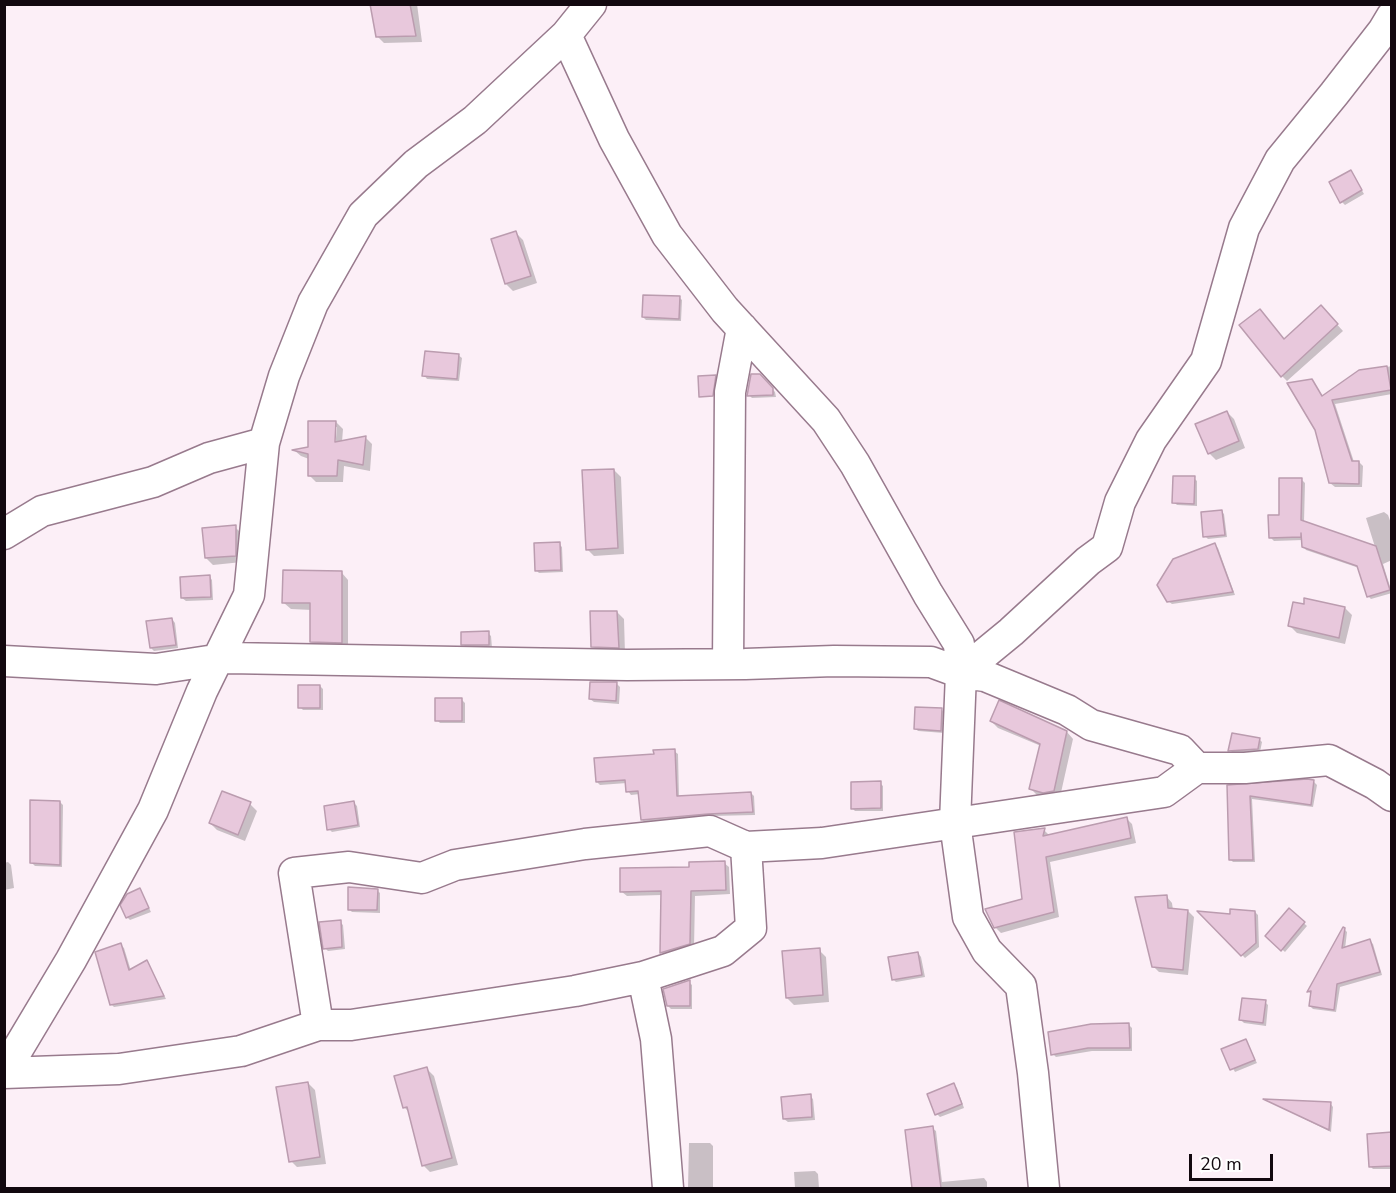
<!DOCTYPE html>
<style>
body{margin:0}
#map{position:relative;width:1396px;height:1193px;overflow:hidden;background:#fceff7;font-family:"Nunito Sans",sans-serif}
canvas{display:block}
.frame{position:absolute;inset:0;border:6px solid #12080f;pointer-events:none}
.scale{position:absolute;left:1189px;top:1154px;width:84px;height:27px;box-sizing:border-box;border:3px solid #12080f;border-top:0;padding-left:8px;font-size:18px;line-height:21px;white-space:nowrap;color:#12080f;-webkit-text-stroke:4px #fff;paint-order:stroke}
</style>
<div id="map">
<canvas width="1396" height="1193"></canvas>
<div class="frame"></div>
<div class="scale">20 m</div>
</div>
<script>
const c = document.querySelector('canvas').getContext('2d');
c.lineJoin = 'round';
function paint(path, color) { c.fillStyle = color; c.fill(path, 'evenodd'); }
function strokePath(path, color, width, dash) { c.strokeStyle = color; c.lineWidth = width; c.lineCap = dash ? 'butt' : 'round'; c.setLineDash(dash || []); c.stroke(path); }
const shadow = new Path2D(`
 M373 4H417L422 42 384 43 377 36Z
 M1351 172 1364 194 1345 205 1342 202Z
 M516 233 523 240 537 283 513 291 506 284Z
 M679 297 682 300 681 321 646 320 643 317Z
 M1321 307 1343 331 1287 381 1282 376Z
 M458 355 462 358 459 381 427 379 424 375Z
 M1392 366V394L1335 404 1354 462H1359L1363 466 1362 487H1335L1330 483 1312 380 1323 397 1360 372Z
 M760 376 775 392 776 397 752 398 749 395Z
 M1227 412 1234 419 1245 448 1216 460 1209 453Z
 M336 422 343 429 342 442 365 437 372 444 370 471 344 466 343 482H316L309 475V459L301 456 295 451 309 448ZM334 427H337L335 449Z
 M614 470 621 477 624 554 594 556 587 549Z
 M1194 478 1197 481V506L1177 505 1174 502Z
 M1302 480 1305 483 1304 522 1375 547 1366 518 1384 512 1388 515 1392 526V560L1383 564 1392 593 1371 599 1368 596 1359 568 1306 550 1303 546V540L1274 541 1271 538 1280 516Z
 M1221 511 1224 514 1227 537 1208 539 1205 536Z
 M235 527 242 534V562L213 565 206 558Z
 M559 544 562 547 563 572 539 573 536 570Z
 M1215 545 1218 548 1235 595 1172 604 1168 601Z
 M342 573 348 580V649L318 648 311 642 312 610 291 609 284 603Z
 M209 576 212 580 213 600 186 601 182 598Z
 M1345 608 1352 615 1345 644 1297 633 1290 626Z
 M617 612 624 619 625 654H600L593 646Z
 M172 619 175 623 178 648 154 651 151 648Z
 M488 633 491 636 492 648 466 647 463 644Z
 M617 684 620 687 619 704 594 702 590 699Z
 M320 686 323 689V710H303L300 707Z
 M462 700 465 703V723H440L437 720Z
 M942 710 945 713 944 733 918 731 915 728Z
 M991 721 1067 732 1073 739 1060 797 1050 799 1037 795 1031 789 1041 746 998 728Z
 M1259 739 1262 742 1260 752 1233 753 1230 750Z
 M674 751 678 754 679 798 751 793 754 796 755 815 712 816 645 823 642 820 640 794 631 795 628 791 627 783 600 785 597 782 655 756Z
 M1314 782 1317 785 1313 807 1252 799 1255 862H1233L1230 859 1228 787Z
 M880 783 883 786V811H855L852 808Z
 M60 802 63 805 62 867 35 866 32 863Z
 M354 803 357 806 360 827 332 832 329 829Z
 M250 804 257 811 245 841 217 830 210 823Z
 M1127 819 1132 824 1136 843 1050 862 1059 917 1001 933 995 927 1024 900 1044 830 1050 836Z
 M8 862 11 865 14 888 4 890V863Z
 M724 863 729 867 730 894 695 896 694 948 666 957 662 953V895L627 896 622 892 690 868Z
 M140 890 151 912 130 920 127 917Z
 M377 890 380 893V913L352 912 349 909Z
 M1167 897 1172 903 1173 910 1188 911 1194 917 1188 975 1159 972 1154 967Z
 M1289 910 1307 926 1285 952 1267 936Z
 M1255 912 1258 915 1259 947 1245 958 1201 913 1231 915Z
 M340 922 343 925 345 949 328 951 325 948Z
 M1344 929 1347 932 1345 949 1370 941 1373 944 1382 975 1340 987 1336 1012 1313 1009 1310 1006 1312 995 1309 992Z
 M121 945 124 948 131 971 149 965 166 999 114 1007 111 1004Z
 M819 950 826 957 829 1002 794 1005 787 998Z
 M918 953 921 957 925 977 896 982 893 979Z
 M689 982 692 985V1009H671L668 1006Z
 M1265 1002 1268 1005 1266 1026 1244 1023 1241 1020Z
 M1129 1025 1132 1028V1051H1092L1056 1057 1053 1054Z
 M1245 1040 1257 1063 1235 1072 1223 1050Z
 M427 1069 434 1076 458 1165 430 1172 423 1165 410 1113 404 1107Z
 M308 1083 315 1090 326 1164 297 1167 290 1160Z
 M954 1085 957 1088 964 1108 940 1117 937 1114Z
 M810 1096 813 1099 815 1120 788 1122 784 1119Z
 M1266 1100 1330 1103 1333 1107 1331 1132Z
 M932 1128 936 1131 942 1182 984 1178 987 1182V1188H914L907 1131Z
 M1392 1133V1174L1391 1169H1373L1370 1166Z
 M689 1143H710L713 1146V1188H688Z
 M815 1171 818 1174 819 1188H795L794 1172Z
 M1088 1187 1090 1188H1064Z`);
const building = new Path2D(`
 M370 4H410L416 36 376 37Z
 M1351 170 1362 190 1340 203 1329 182Z
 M516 231 531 276 505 284 491 239Z
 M643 295 680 296 679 319 642 317Z
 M1321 305 1338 324 1281 377 1239 325 1260 309 1284 339Z
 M425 351 459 354 457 379 422 376Z
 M1387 366 1391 390 1332 400 1352 461H1359V484L1329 483 1315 430 1287 383 1312 379 1322 396 1359 370Z
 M751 374H760L773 388V395L747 396Z
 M716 375 713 396 699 397 698 376Z
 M1227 411 1239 441 1208 454 1195 424Z
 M308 421H336L335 442 366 436 363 465 338 460 337 476H308V454L292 450 308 447Z
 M614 469 618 548 586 550 582 470Z
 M1173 476H1195L1194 504 1172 503Z
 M1279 478H1302L1301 520 1376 546 1390 590 1367 597 1357 566 1302 547 1301 533V537L1269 538 1268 515H1279Z
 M1222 510 1225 535 1203 537 1201 512Z
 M236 525V556L205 558 202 528Z
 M560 542 561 570 535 571 534 543Z
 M1215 543 1233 592 1167 602 1157 585 1173 559Z
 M283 570 342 571V643L310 642V603H282Z
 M210 575 211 597 181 598 180 577Z
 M1304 598 1345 607 1339 638 1288 626 1293 602 1304 604Z
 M590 611H617L619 648 591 647Z
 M172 618 176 645 150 648 146 621Z
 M489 631V645H461V632Z
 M590 682H617L616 701 589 699Z
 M298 685H320V708H298Z
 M435 698H462V721H435Z
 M999 700 1067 731 1054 791 1043 793 1029 789 1040 744 990 721Z
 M915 707 942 708 941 731 914 729Z
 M1232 733 1260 738 1258 749 1228 751Z
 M675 749 677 796 751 792 753 812 708 814 641 820 638 791 626 792 625 780 596 782 594 758 654 754 653 750Z
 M1307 779 1314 780 1311 805 1250 796 1253 860H1229L1227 785Z
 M881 781V808L851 809V782Z
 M222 791 251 802 238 835 209 823Z
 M30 800 60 801V865L30 863Z
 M354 801 358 825 327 830 324 806Z
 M1127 817 1131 838 1046 857 1054 912 994 928 985 909 1022 899 1014 832 1045 828 1043 836Z
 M725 861 726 890 691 891 690 944 660 953 661 891 620 892V868L689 867V862Z
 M348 887 378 889 377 910H348Z
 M140 888 149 908 126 918 120 905 127 894Z
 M1167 895 1168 908 1188 910 1183 970 1152 967 1135 897Z
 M1289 908 1305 922 1281 951 1265 936Z
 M1230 909 1255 911 1256 943 1241 956 1197 911 1230 914Z
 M341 920 342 947 323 949 319 922Z
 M1343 927 1345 928 1342 948 1370 939 1380 972 1337 984 1334 1010 1309 1006 1311 991 1307 992Z
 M121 943 129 970 147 960 164 996 110 1005 95 952Z
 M820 948 823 995 786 998 782 951Z
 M918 952 922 975 892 980 888 957Z
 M690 980V1006H667L663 989Z
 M1242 998 1266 1000 1263 1023 1239 1020Z
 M1129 1023 1130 1048H1088L1051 1055 1048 1032 1091 1024Z
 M1246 1039 1255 1060 1230 1070 1221 1049Z
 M427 1067 452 1158 422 1166 407 1107 403 1108 394 1076Z
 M308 1082 320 1157 289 1162 276 1087Z
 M954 1083 962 1104 935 1115 927 1094Z
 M811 1094 812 1117 783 1119 781 1097Z
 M1263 1099 1331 1102 1329 1130Z
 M933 1126 941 1188H912L905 1130Z
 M1392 1132V1166L1369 1167 1367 1134Z`);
const minor = new Path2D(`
 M566 35 614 139 667 235 725 310 826 420 855 464 928 594 959 644 961 673 955 823 968 917 987 951 1021 986 1033 1073 1044 1188
 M4 534 42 511 153 482 209 458 264 443 284 376 313 303 363 215 416 164 475 120 566 35 591 4
 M4 661 156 669 228 658 627 665 745 664 834 661 931 662 961 673 985 676 1067 710 1091 725 1180 750 1197 768
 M728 664 730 392 742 328
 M961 673 1011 632 1088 561 1107 547 1120 502 1151 440 1206 361 1244 228 1280 160 1334 94 1383 31 1392 16
 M643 977 656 1039 668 1188
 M318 1025 294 873 349 867 422 878 455 865 585 844 710 831 746 847 822 843 1164 792 1197 768H1245L1329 760 1375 784 1392 796
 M4 1072 71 960 153 810 202 691 249 595 264 443
 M4 1073 119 1069 241 1051 318 1025H351L575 991 643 977 723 951 751 928 746 847`);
paint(shadow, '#0003');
paint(building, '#e8c8dc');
strokePath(building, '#bb9caf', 1.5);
strokePath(minor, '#987a8d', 33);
strokePath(minor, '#fff', 30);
</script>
